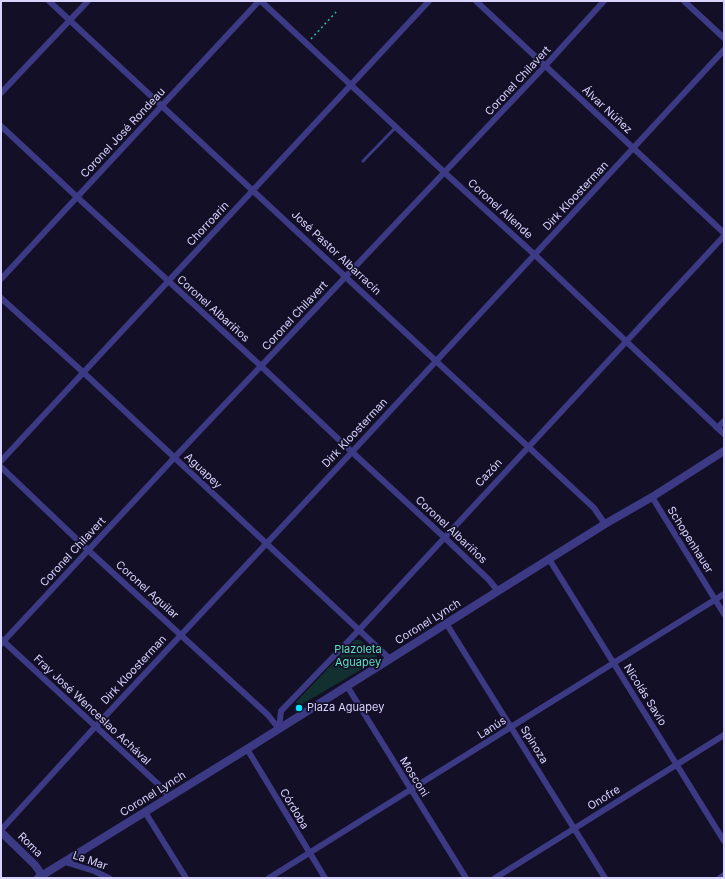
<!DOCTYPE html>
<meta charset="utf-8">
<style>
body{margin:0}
#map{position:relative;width:725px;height:879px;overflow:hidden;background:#130f26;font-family:Inter,sans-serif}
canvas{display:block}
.frame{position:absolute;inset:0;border:2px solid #d9d4ff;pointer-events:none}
</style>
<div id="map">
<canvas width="725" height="879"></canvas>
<div class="frame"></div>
</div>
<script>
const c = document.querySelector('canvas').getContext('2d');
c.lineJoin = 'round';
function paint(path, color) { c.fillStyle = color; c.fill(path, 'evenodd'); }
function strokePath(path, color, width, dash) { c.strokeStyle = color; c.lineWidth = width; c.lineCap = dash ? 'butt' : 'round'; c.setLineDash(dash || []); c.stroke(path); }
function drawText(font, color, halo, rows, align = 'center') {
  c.font = font + ' Inter,sans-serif'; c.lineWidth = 3.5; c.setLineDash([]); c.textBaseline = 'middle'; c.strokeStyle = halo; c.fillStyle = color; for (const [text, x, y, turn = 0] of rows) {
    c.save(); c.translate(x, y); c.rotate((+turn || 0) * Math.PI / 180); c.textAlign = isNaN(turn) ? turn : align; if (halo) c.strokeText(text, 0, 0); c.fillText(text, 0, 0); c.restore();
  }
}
const green = new Path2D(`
 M355 640H360L376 653 377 657 374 662 299 706 296 702Z`);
const path = new Path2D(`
 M311 39 337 11`);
const service = new Path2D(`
 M363 161 396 127`);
const minor = new Path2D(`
 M49 1 594 508 605 524
 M261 1 445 173 535 255 724 434
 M476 1 724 233
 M684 1 724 38
 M1 93 88 1
 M1 126 77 197 262 367 352 452 444 537 489 580 498 591
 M1 279 259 1
 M1 298 84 373 390 659
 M717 428 724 421
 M1 461 429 1
 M1 467 88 550 268 715 279 729
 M652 497 724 614
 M549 559 724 841
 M446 623 605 878
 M1 639 158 784 169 796
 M1 644 174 458 545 66 604 1
 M347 686 466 878
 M279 729 281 711 359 630 724 236
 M247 749 325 878
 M145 812 186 878
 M1 830 95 727 352 452 724 50
 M65 862 94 871 109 878
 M269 878 724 594
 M495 878 724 735
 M720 878 724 875`);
const tertiary = new Path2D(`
 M1 832 35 865 44 878
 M38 878 247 749 498 591 605 524 652 497 724 451`);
const markers = [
 [299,708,4,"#00e5ff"]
];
const streetNames = [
 ["Coronel Chilavert",518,81,-47],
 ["Álvar Núñez",607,110,43],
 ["Coronel José Rondeau",123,133,-47],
 ["Dirk Kloosterman",576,196,-47],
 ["Coronel Allende",500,209,42],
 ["Chorroarin",208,224,-47],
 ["José Pastor Albarracín",336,253,43],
 ["Coronel Albariños",213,309,42],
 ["Coronel Chilavert",295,316,-47],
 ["Dirk Kloosterman",355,433,-47],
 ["Aguapey",203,471,43],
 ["Cazón",489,473,-47],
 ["Coronel Albariños",451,530,43],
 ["Schopenhauer",690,540,58],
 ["Coronel Chilavert",73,552,-47],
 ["Coronel Aguilar",147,590,42],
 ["Coronel Lynch",428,622,-32],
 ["Dirk Kloosterman",134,670,-47],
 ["Nicolás Savio",645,695,58],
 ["Fray José Wenceslao Achával",92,710,43],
 ["Lanús",492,728,-32],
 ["Spinoza",534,745,58],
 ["Mosconi",414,777,58],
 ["Coronel Lynch",153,794,-32],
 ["Onofre",604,798,-32],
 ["Córdoba",294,809,59],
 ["Roma",30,845,45],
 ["La Mar",90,861,19]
];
const parkNames = [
 ["Plazoleta",358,650],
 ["Aguapey",358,663]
];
const poiNames = [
 ["Plaza Aguapey",307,708]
];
paint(green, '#12302f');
strokePath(path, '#2fb8b0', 1.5, [2, 3]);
strokePath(service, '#3d3a85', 3);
strokePath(minor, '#3d3a85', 6);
strokePath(tertiary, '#3d3a85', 8);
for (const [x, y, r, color] of markers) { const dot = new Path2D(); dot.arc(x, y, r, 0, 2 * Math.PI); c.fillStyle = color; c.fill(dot); strokePath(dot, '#130f26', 1.5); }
drawText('11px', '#d9d4ff', '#130f26', streetNames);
drawText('11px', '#5fe0c0', '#130f26', parkNames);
drawText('11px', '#d9d4ff', '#130f26', poiNames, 'left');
</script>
